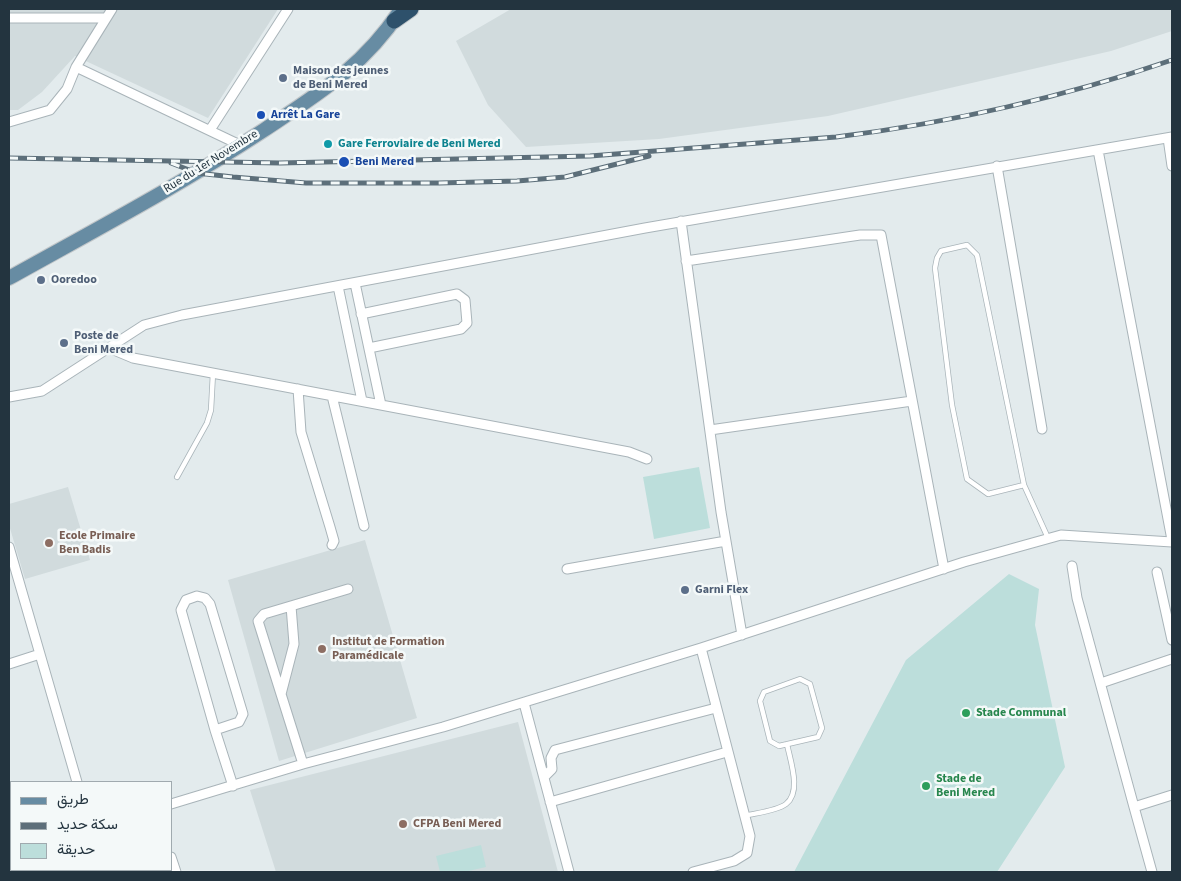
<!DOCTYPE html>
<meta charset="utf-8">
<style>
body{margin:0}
#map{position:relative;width:1181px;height:881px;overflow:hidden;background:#e3ebed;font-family:"Source Sans 3",Vazirmatn,sans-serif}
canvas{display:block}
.frame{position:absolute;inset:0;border:10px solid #23343f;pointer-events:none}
.legend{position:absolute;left:10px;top:781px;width:162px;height:90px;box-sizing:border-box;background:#f4f9f9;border:1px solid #a0aaaf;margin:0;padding:6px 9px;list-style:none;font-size:15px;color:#23343f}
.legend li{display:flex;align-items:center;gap:10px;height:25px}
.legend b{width:25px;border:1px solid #a0aaaf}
</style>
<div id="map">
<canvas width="1181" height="881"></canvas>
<div class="frame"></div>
<ul class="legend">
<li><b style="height:6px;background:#678ca3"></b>طريق</li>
<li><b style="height:6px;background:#5d6f7a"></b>سكة حديد</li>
<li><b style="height:14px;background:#bcdedb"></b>حديقة</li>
</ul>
</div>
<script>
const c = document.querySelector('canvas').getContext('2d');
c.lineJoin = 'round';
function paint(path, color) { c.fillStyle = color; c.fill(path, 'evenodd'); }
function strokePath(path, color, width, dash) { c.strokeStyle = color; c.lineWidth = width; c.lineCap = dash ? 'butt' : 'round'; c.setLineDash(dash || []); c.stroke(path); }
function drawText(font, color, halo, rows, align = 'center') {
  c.font = font + ' "Source Sans 3",sans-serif'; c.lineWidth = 5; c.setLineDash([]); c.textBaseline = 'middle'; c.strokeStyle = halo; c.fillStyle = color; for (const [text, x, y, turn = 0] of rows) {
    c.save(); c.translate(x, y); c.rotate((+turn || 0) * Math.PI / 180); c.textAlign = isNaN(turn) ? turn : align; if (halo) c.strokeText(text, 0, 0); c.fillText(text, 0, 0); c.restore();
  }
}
const built = new Path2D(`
 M9 9H278L208 118 75 56 42 92 18 110H9Z
 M511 9H1172V31L1111 51 828 116 659 139 526 147 488 105 456 41Z
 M68 487 90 560 25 579 9 525V504Z
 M365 540 417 718 279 761 228 580Z
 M518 722 558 872H276L250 790Z`);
const green = new Path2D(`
 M699 467 710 528 654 539 643 477Z
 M1009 574 1039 589 1035 625 1065 767 997 872H794L906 660Z
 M481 845 486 867 464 872H440L436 856Z`);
const lane = new Path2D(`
 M177 477 207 423 211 410 213 373
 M1024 485 988 494 967 479 952 405 935 268 937 258 941 251 967 245 977 255 1024 485 1048 538
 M800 679 810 684 822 728 818 737 779 746 770 741 760 701 764 692Z
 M744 816C756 813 777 811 786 804 802 792 790 760 787 744`);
const street = new Path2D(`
 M9 18H106
 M76 67 240 145
 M9 122 50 110 67 89 76 67 112 9
 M210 130 288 9
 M1168 138 1172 166
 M1098 150 1172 540
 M997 166 1042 429
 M681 221 721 512 742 635
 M686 261 860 235H881L944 569
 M355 283 381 405
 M338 286 362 401
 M361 314 457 294 465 300 467 323 461 329 369 348
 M109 348 133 358 629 452 647 459
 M298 389 301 432 330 527 334 541 332 545
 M332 396 364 526
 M9 397 42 391 144 325 182 315 645 228 1172 137
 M710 430 912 401
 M9 547 77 782
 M1072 566 1077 598 1134 807 1172 795
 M567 569 726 541
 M1157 572 1172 640
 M197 596 205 598 210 604 243 714 239 722 215 730 181 610 186 600Z
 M9 664 40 654
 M1101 683 1172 659
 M281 694 294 644 291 606
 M524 703 569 872
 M215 730 233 786
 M303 764 258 621 264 614 348 589
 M544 777 552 769 551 758 555 750 716 708
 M550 802 727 752
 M171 804 303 764 443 727 701 648 964 562 1061 535 1172 542
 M1134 807 1152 872
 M9 839H11
 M171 857 176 872
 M124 870V872
 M693 872 734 861 747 853 750 836 701 648`);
const primary = new Path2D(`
 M9 278C95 230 182 184 264 130 318 94 363 67 400 11`);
const highway = new Path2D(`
 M394 21 411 9`);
const rail = new Path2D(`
 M9 158 280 163 590 156 836 137C949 123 1064 97 1172 60
 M171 163 197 173 233 177 306 183H439L517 181 565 177 649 156`);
const markers = [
 [283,78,5,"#5c6f8a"],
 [261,115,5,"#1a4fb4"],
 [328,144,5,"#0f9aa8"],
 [344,162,6,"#1a4fb4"],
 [41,280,5,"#5c6f8a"],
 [64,343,5,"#5c6f8a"],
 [49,543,5,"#8d6e63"],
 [685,590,5,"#5c6f8a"],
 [322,649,5,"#8d6e63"],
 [966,713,5,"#2e9e5b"],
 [926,786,5,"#2e9e5b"],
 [403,824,5,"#8d6e63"]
];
const serviceNames = [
 ["Maison des jeunes",293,71],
 ["de Beni Mered",293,85],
 ["Ooredoo",51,280],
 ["Poste de",74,336],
 ["Beni Mered",74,350],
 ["Garni Flex",695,590]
];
const transitNames = [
 ["Arrêt La Gare",271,115],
 ["Beni Mered",355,162]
];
const cultureNames = [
 ["Gare Ferroviaire de Beni Mered",338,144]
];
const streetNames = [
 ["Rue du 1er Novembre",211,162,-32]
];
const educationNames = [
 ["Ecole Primaire",59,536],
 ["Ben Badis",59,550],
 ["Institut de Formation",332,642],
 ["Paramédicale",332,656],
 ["CFPA Beni Mered",413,824]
];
const leisureNames = [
 ["Stade Communal",976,713],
 ["Stade de",936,779],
 ["Beni Mered",936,793]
];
paint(built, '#d1dbdd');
paint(green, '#bcdedb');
strokePath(lane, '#a9b4b9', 6);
strokePath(street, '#a9b4b9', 11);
strokePath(primary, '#c1c6c9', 16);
strokePath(highway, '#c1c6c9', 17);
strokePath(lane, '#fff', 4.5);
strokePath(street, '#fff', 9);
strokePath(primary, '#678ca3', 14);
strokePath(highway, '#2e516b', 15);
strokePath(rail, '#5d6f7a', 5);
strokePath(rail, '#f4f9f9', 3, [9]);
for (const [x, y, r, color] of markers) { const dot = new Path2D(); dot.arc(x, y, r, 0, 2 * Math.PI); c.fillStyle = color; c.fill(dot); strokePath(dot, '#f4f9f9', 2); }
drawText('bold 12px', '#4e5e75', '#f4f9f9', serviceNames, 'left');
drawText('bold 12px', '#164399', '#f4f9f9', transitNames, 'left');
drawText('bold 12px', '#0d838f', '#f4f9f9', cultureNames, 'left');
drawText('12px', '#23343f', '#f4f9f9', streetNames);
drawText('bold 12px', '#785e54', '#f4f9f9', educationNames, 'left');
drawText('bold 12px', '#27864d', '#f4f9f9', leisureNames, 'left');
</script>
